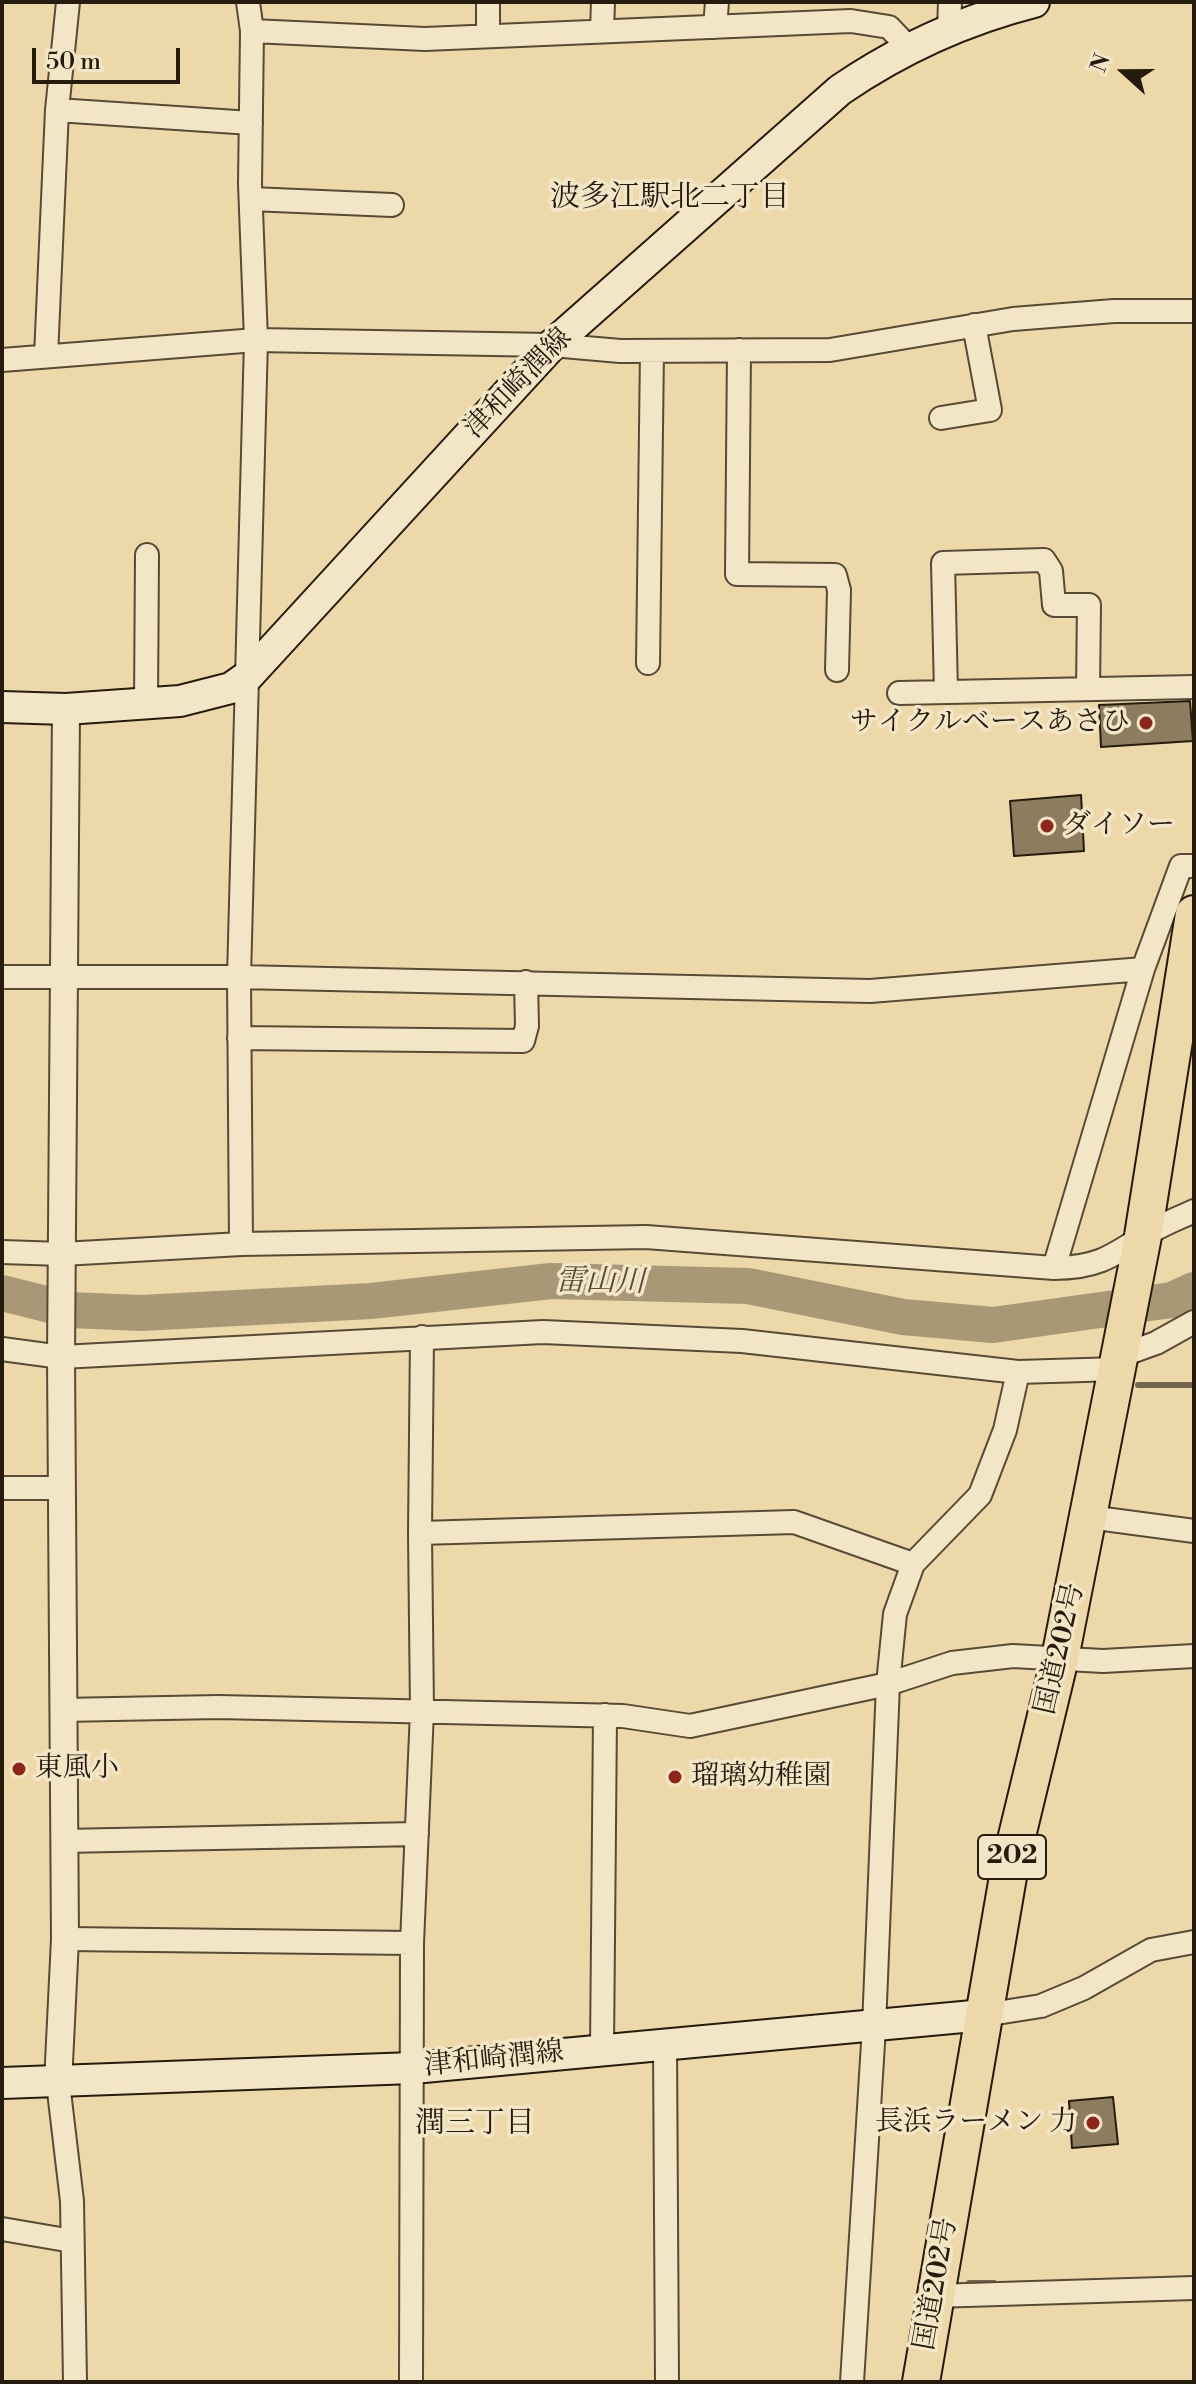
<!DOCTYPE html>
<meta charset="utf-8">
<style>
body{margin:0}
#map{position:relative;width:1196px;height:2384px;overflow:hidden;background:#ecd8a9;font-family:"Libre Bodoni",serif}
canvas{display:block}
.frame{position:absolute;inset:0;border:4px solid #251b0f;pointer-events:none}
.north{position:absolute;left:1084px;top:32px;width:80px;height:80px;-webkit-text-stroke:6px #f3e6c7;paint-order:stroke;rotate:291deg;font-size:22px;font-weight:700;line-height:32px;text-align:center;color:#251b0f}
.north::after{content:'';display:block;margin:auto;width:28px;height:36px;background:#251b0f;clip-path:polygon(50% 0,100% 100%,50% 72%,0 100%)}
.scale{position:absolute;left:32px;top:48px;width:148px;height:36px;box-sizing:border-box;border:4px solid #251b0f;border-top:0;padding-left:10px;font-size:24px;line-height:28px;white-space:nowrap;color:#251b0f;-webkit-text-stroke:6px #f3e6c7;paint-order:stroke}
</style>
<div id="map">
<canvas width="1196" height="2384"></canvas>
<div class="frame"></div>
<div class="north">N</div>
<div class="scale">50 m</div>
</div>
<script>
const c = document.querySelector('canvas').getContext('2d');
c.lineJoin = 'round';
function strokePath(path, color, width, dash) { c.strokeStyle = color; c.lineWidth = width; c.lineCap = dash ? 'butt' : 'round'; c.setLineDash(dash || []); c.stroke(path); }
function paint(path, color) { c.fillStyle = color; c.fill(path, 'evenodd'); }
function drawText(font, color, halo, rows, align = 'center') {
  c.font = font + ' "Libre Bodoni","Noto Serif JP",serif'; c.lineWidth = 7; c.setLineDash([]); c.textBaseline = 'middle'; c.strokeStyle = halo; c.fillStyle = color; for (const [text, x, y, turn = 0] of rows) {
    c.save(); c.translate(x, y); c.rotate((+turn || 0) * Math.PI / 180); c.textAlign = isNaN(turn) ? turn : align; if (halo) c.strokeText(text, 0, 0); c.fillText(text, 0, 0); c.restore();
  }
}
const stream = new Path2D(`
 M1138 1385H1194
 M969 2283H994`);
const river = new Path2D(`
 M2 1293 70 1310 141 1313 371 1301 551 1281 748 1286 903 1317 993 1325 1172 1300 1194 1290`);
const building = new Path2D(`
 M1190 701 1193 741 1101 747 1099 705Z
 M1081 795 1084 851 1014 856 1010 801Z
 M1113 2097 1118 2144 1072 2148 1069 2101Z`);
const minor = new Path2D(`
 M248 2 252 31 425 39 851 21 889 27 909 48
 M715 27 717 2
 M949 29 950 2
 M602 31 603 2
 M488 36V2
 M57 110 251 123
 M251 199 392 205
 M739 350 737 574 835 575 839 590 837 670
 M46 356 57 110 68 2
 M2 360 256 340 552 345 620 351 830 350 1013 319 1114 311H1194
 M941 418 990 410 974 325
 M648 663 652 351
 M946 692 943 563 1044 560 1051 571 1054 605H1089L1088 689
 M899 693 1194 687
 M146 704 147 555
 M1194 866H1181L1143 969 1054 1268C1094 1268 1110 1258 1142 1237 1158 1226 1177 1219 1194 1211
 M2 977H239L870 991 1143 969
 M239 1038 523 1041 527 1026 526 982
 M241 1244 239 977 256 340 250 184 252 31
 M2 1252 62 1254 241 1244 646 1237 1054 1268
 M2 1349 61 1357 543 1332 742 1341 1018 1372 1118 1369
 M1120 1356 1156 1343 1194 1322
 M2 1488H62
 M1089 1517 1194 1531
 M420 1533 422 1337
 M62 1710 218 1707 623 1716 690 1726 888 1684 952 1663 1013 1656 1103 1661 1194 1656
 M63 1841 417 1834
 M65 1939 412 1943
 M984 2015 1041 2006 1084 1988 1151 1950 1194 1942
 M665 2045 667 2382
 M602 2049 605 1715
 M58 2083 72 2201 75 2382
 M2 2229 72 2241
 M934 2296 1194 2288
 M411 2382 412 1943 422 1711 420 1533 794 1522 913 1564
 M852 2382 874 2027 888 1684 895 1614 913 1564 980 1495 1005 1430 1018 1372`);
const tertiary = new Path2D(`
 M58 2083 65 1939 61 1357 66 709`);
const secondary = new Path2D(`
 M2 707 66 709 180 701 231 688 248 676 552 345 840 90C900 49 963 20 1034 2
 M2 2083 413 2068 984 2015`);
const trunk = new Path2D(`
 M921 2382 1010 1865 1060 1658 1143 1236 1194 914`);
const markers = [
 [1146,723,8,"#8f2418"],
 [1047,826,8,"#8f2418"],
 [19,1769,8,"#8f2418"],
 [675,1777,8,"#8f2418"],
 [1093,2123,8,"#8f2418"]
];
const shields = [
 [1012,1857,68]
];
const shieldNames = [
 ["202",1012,1857]
];
const streetNames = [
 ["津和崎潤線",519,384,-46],
 ["国道202号",1061,1649,-77],
 ["津和崎潤線",494,2060,-6],
 ["国道202号",937,2284,-80]
];
const poiNames = [
 ["サイクルベースあさひ",1130,723,"right"],
 ["ダイソー",1063,826],
 ["東風小",35,1769],
 ["瑠璃幼稚園",691,1777],
 ["長浜ラーメン 力",1077,2123,"right"]
];
const neighbourhoodNames = [
 ["波多江駅北二丁目",670,199],
 ["潤三丁目",475,2125]
];
const waterNames = [
 ["雷山川",600,1283,1]
];
strokePath(stream, '#74664c', 6);
strokePath(river, '#a89875', 36);
paint(building, '#8c7d5f');
strokePath(building, '#251b0f', 2);
strokePath(minor, '#574a36', 26);
strokePath(tertiary, '#574a36', 30);
strokePath(secondary, '#251b0f', 34);
strokePath(trunk, '#251b0f', 40);
strokePath(minor, '#f3e6c7', 22);
strokePath(tertiary, '#f3e6c7', 26);
strokePath(secondary, '#f3e6c7', 30);
strokePath(trunk, '#ecd8a9', 36);
for (const [x, y, r, color] of markers) { const dot = new Path2D(); dot.arc(x, y, r, 0, 2 * Math.PI); c.fillStyle = color; c.fill(dot); strokePath(dot, '#f3e6c7', 3); }
for (const [x, y, w] of shields) { const box = new Path2D(); box.roundRect(x - w / 2, y - 22, w, 44, 6); c.fillStyle = '#f3e6c7'; c.fill(box); strokePath(box, '#251b0f', 2); }
drawText('bold 26px', '#251b0f', null, shieldNames);
drawText('28px', '#251b0f', '#f3e6c7', streetNames);
drawText('28px', '#251b0f', '#f3e6c7', poiNames, 'left');
drawText('30px', '#251b0f', '#f3e6c7', neighbourhoodNames);
drawText('italic 30px', '#594d38', '#f3e6c7', waterNames);
</script>
